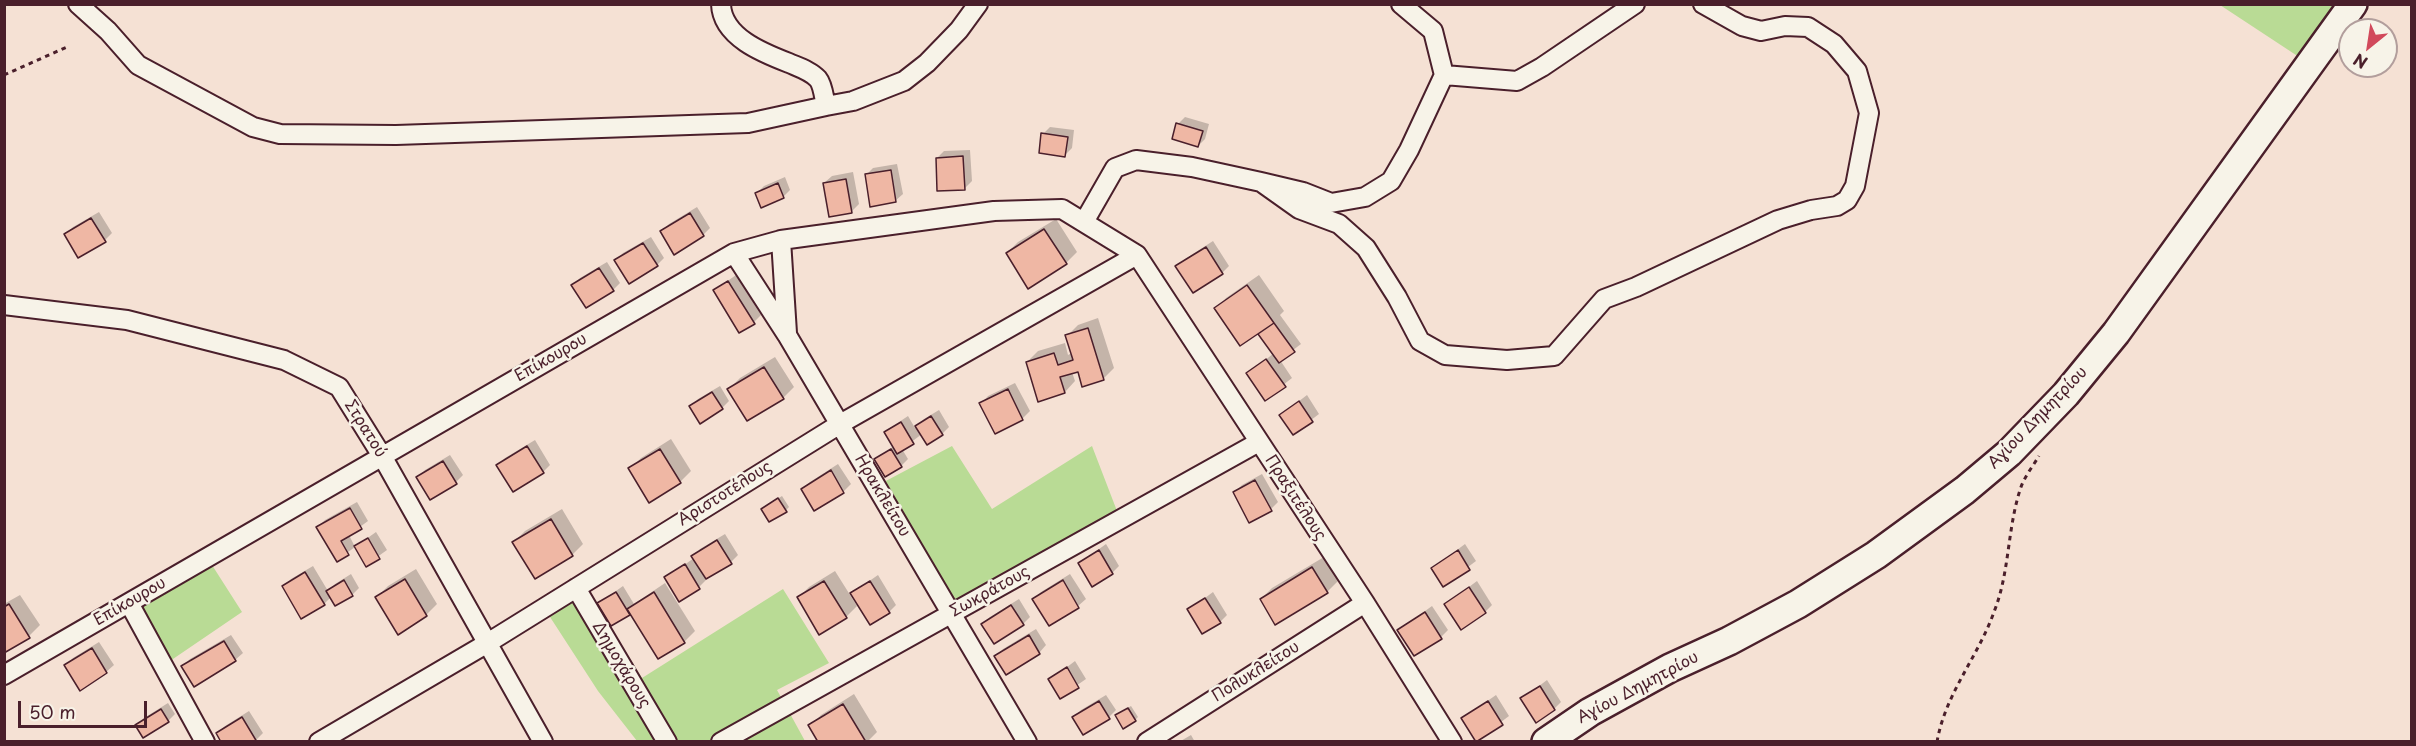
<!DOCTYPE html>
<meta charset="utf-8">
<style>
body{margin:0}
#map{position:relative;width:2416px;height:746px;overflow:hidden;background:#f5e1d4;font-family:"Playpen Sans",sans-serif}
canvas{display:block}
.frame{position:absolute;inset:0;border:6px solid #4a1f2b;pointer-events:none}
.north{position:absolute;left:2338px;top:18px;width:60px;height:60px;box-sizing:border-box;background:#f7f3e8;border:2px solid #b29e9c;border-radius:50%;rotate:210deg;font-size:16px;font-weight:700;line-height:24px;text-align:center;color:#4a1f2b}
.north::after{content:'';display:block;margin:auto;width:21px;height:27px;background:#d1495b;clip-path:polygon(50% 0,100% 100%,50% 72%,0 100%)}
.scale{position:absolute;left:18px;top:701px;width:129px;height:27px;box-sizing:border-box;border:3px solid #4a1f2b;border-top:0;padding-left:8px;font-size:18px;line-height:21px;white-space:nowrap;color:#4a1f2b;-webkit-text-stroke:4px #f7f3e8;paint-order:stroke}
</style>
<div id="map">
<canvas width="2416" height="746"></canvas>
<div class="frame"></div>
<div class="north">N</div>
<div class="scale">50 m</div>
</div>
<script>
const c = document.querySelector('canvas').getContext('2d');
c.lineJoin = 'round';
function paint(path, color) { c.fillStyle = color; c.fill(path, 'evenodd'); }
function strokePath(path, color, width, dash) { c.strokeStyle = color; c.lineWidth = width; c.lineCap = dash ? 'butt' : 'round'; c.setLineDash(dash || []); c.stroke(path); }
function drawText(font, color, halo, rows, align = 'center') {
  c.font = font + ' "Playpen Sans",sans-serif'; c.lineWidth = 5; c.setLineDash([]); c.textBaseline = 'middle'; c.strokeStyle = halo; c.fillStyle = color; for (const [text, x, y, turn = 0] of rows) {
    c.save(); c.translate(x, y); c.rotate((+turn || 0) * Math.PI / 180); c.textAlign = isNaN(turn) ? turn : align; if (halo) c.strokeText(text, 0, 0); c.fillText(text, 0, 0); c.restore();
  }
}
const green = new Path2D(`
 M2220 5H2333L2299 57Z
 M952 446 992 509 1092 446 1117 511 943 608 919 540 882 483Z
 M203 551 242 612 170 661 130 595Z
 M579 576 642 678 783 589 829 663 777 690 805 741H637L598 691 539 600Z`);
const shadow = new Path2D(`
 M1185 117 1209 124 1205 139 1198 146 1178 124Z
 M1050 127 1074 130 1072 148 1065 155 1043 134Z
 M970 150 972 181 965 188 937 158 944 151Z
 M897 164 903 194 895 201 866 175 873 168Z
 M853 172 859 204 852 211 824 183 832 176Z
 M785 177 790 190 783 197 757 193 764 186Z
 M697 207 710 228 703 235 662 231 669 224Z
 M99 212 112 233 105 240 66 234 73 227Z
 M1056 219 1077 252 1066 263 1007 253 1018 242Z
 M651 237 664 258 657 265 616 260 623 253Z
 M1213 241 1229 266 1222 273 1177 266 1185 259Z
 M607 262 620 283 613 290 573 285 580 278Z
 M736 275 761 315 754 322 715 290Z
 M1259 275 1284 311 1280 315 1301 344 1280 360 1292 378 1265 399 1248 374 1274 353 1259 332 1216 309 1226 298Z
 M1098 318 1114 368 1103 379 1079 370 1072 372 1075 381 1065 392 1027 362 1038 351 1065 343 1068 355 1072 353 1067 336 1078 325Z
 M775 357 794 387 783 398 729 389 740 378Z
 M1015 383 1030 411 1022 419 995 432 981 404 988 396Z
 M720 386 729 401 722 408 691 406 698 399Z
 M1307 395 1319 414 1294 433 1281 415Z
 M939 410 949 427 942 434H922L902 449 908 459 901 466 876 459 894 446 886 433 893 426 908 416 915 428 924 419Z
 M671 439 691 471 680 482 630 469 641 458Z
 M535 440 550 465 543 472 498 465 505 458Z
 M450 455 463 475 456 482 417 478 425 470Z
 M838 464 851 484 843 492 815 509 802 489 810 482Z
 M1262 474 1278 502 1271 509 1235 492 1242 485Z
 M782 496 789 507 786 510 766 506Z
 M357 502 368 521 349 535 355 547 376 532 387 550 366 565 355 547 337 560 318 527 325 520Z
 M562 509 583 544 572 555 536 577 514 542 525 531Z
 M725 534 738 555 731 562 705 578 706 580 699 587 666 578 694 558 700 549Z
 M1106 544 1119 566 1112 573 1080 563Z
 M1465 544 1476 561 1444 585 1433 568Z
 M1324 557 1338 581 1327 592 1261 599 1272 588Z
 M313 566 328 591 335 584 351 574 359 588 352 595 331 597 324 604 284 586 291 579Z
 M416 569 437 604 426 615 377 597 388 586Z
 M835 571 857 606 846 617 798 598 809 587Z
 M1070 574 1086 599 1078 606 1049 624 1034 599 1041 592Z
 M878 575 896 605 889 612 852 593Z
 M1477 581 1492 605 1485 612 1446 604Z
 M665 583 695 631 684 642 631 611 629 613 599 603 623 586 634 604Z
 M1213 592 1227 615 1220 622 1189 610Z
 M20 595 40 625 29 636 4 651V604Z
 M1019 599 1030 617 1023 624H983L990 617Z
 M1432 606 1448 630 1441 637 1399 630Z
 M1036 629 1046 645 1039 653 1006 672 996 656 1003 649Z
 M231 635 243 653 235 660 195 685 183 666 190 659Z
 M99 642 114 665 106 672 66 665 73 658Z
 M1075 661 1086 679 1060 697 1050 680Z
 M1547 680 1561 702 1554 709 1522 699Z
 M854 694 877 732 867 742H820L810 726 821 715Z
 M1106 695 1116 710 1109 717 1074 718 1081 710Z
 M1496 695 1509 716 1477 740 1463 718Z
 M168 703 175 714 168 721 136 725 144 718Z
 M1131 706 1138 717 1135 720 1120 712Z
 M249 711 263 733 256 740 217 733 225 726Z
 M1191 735 1195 742H1179Z`);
const building = new Path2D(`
 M1176 123 1203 131 1198 147 1172 139Z
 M1041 133 1068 137 1065 157 1039 153Z
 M963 156 965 190 937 191 936 158Z
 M891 170 896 202 870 207 865 174Z
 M846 179 852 213 829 217 823 183Z
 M778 183 784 198 761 208 755 193Z
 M690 213 704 236 674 255 660 231Z
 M91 218 106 242 78 258 64 234Z
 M1044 229 1067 264 1028 289 1006 253Z
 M643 243 658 266 629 284 614 260Z
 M1206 247 1223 274 1193 293 1175 266Z
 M599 268 614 291 586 308 571 285Z
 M728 281 755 324 739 333 713 290Z
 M1247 285 1274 323 1240 346 1214 308Z
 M1274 323 1295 352 1279 363 1258 334Z
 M1088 328 1104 380 1082 387 1078 372 1060 377 1065 393 1038 402 1026 362 1054 353 1058 365 1073 360 1065 335Z
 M1266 359 1286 387 1265 401 1246 373Z
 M764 367 784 399 747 421 727 389Z
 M1008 389 1023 420 995 434 979 403Z
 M712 392 723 409 700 424 689 406Z
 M1299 401 1313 422 1293 435 1279 415Z
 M931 416 943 435 927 445 915 426Z
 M901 422 914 444 897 454 884 432Z
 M527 446 544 473 513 492 496 465Z
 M660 449 681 483 649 503 628 468Z
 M891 449 902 467 885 477 874 459Z
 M443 461 457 484 430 500 416 477Z
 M831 470 844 493 814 511 801 489Z
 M1255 480 1272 511 1249 523 1233 492Z
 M778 498 787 512 769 522 761 509Z
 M350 508 362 529 341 541 349 555 337 562 316 527Z
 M551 519 573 556 535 579 512 542Z
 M368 538 380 559 366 567 354 546Z
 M717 540 732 564 706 579 691 556Z
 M1099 550 1113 574 1092 587 1078 563Z
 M1458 550 1470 570 1443 587 1431 568Z
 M685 564 700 589 679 602 664 577Z
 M1312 567 1328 593 1275 625 1260 599Z
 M305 572 325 605 301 619 282 586Z
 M405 579 427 616 398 635 375 597Z
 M344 580 353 596 335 606 326 591Z
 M1063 580 1079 608 1049 626 1032 599Z
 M824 581 847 618 819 635 797 597Z
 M870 581 890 613 870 625 850 593Z
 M1469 587 1486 613 1461 630 1444 604Z
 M616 592 630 615 611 626 597 603Z
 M654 592 685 643 658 659 627 609Z
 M1205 598 1221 623 1202 634 1187 609Z
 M9 604 30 638 4 653V607Z
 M1011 605 1024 625 994 644 981 624Z
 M1425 612 1442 639 1414 656 1397 630Z
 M1029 635 1040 654 1006 675 994 656Z
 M224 641 236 661 194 687 181 666Z
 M92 648 107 673 80 691 64 665Z
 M1067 667 1079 688 1060 699 1048 679Z
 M1540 686 1555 710 1536 723 1520 698Z
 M1099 701 1110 719 1083 735 1072 717Z
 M1488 701 1503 725 1476 742 1461 718Z
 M843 704 866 742H818L808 725Z
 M1128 708 1136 721 1123 729 1115 715Z
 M161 709 169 722 143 738 135 725Z
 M242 717 257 742H221L216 733Z`);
const path = new Path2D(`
 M4 75 67 47
 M1937 742C1945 694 1978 657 1994 612 2010 572 2007 528 2021 487 2025 476 2033 466 2039 456`);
const street = new Path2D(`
 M78 4 108 31 138 65 253 127 280 134 396 135 748 123 826 106C824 98 823 85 818 79 811 71 798 67 789 63 763 53 722 37 721 4
 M1444 75 1517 81 1542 67 1635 4
 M826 106 853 101 904 81 927 63 959 30 978 4
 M1261 182 1299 209 1339 224 1366 248 1397 297 1420 341 1445 355 1507 360 1554 356 1604 299 1636 287 1778 220 1811 210 1837 206 1847 200 1855 186 1869 113 1857 71 1834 44 1808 27 1785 26 1761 31 1742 26 1703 4
 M1084 222 1115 168 1136 160 1192 167 1261 182 1303 192 1331 203 1365 197 1391 181 1409 150 1444 75 1433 31 1401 4
 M781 240 787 333
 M734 253 787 335 1027 742
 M4 305 127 320 284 360 339 387 382 456 543 742
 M576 588 667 742
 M129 603 205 742
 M4 675 734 253 781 240 994 211 1062 209 1137 255 1365 603 1452 742
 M319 742 486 644 840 424 1137 255
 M721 742 1259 442
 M1147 742 1365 603`);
const secondary = new Path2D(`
 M1546 742 1590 712 1670 668 1729 641 1798 604 1876 555 1965 490 2009 453 2066 394 2116 333 2353 4`);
const streetNames = [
 ["Επίκουρου",551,358,-30],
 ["Αγίου Δημητρίου",2038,418,-46],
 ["Στρατού",365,429,58],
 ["Αριστοτέλους",725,494,-32],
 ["Ηρακλείτου",882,496,59],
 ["Πραξιτέλους",1295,498,57],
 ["Σωκράτους",990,592,-29],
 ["Επίκουρου",130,602,-30],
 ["Δημοχάρους",621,665,59],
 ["Πολυκλείτου",1256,672,-32],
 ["Αγίου Δημητρίου",1638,688,-28]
];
paint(green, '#b9db95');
paint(shadow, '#0003');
paint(building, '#efb7a4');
strokePath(building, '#4a1f2b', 1.5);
strokePath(street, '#4a1f2b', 22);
strokePath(secondary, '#4a1f2b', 32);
strokePath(path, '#4a1f2b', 3, [4.5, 4.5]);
strokePath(street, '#f7f3e8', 18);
strokePath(secondary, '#f7f3e8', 27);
drawText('16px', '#4a1f2b', '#f7f3e8', streetNames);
</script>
